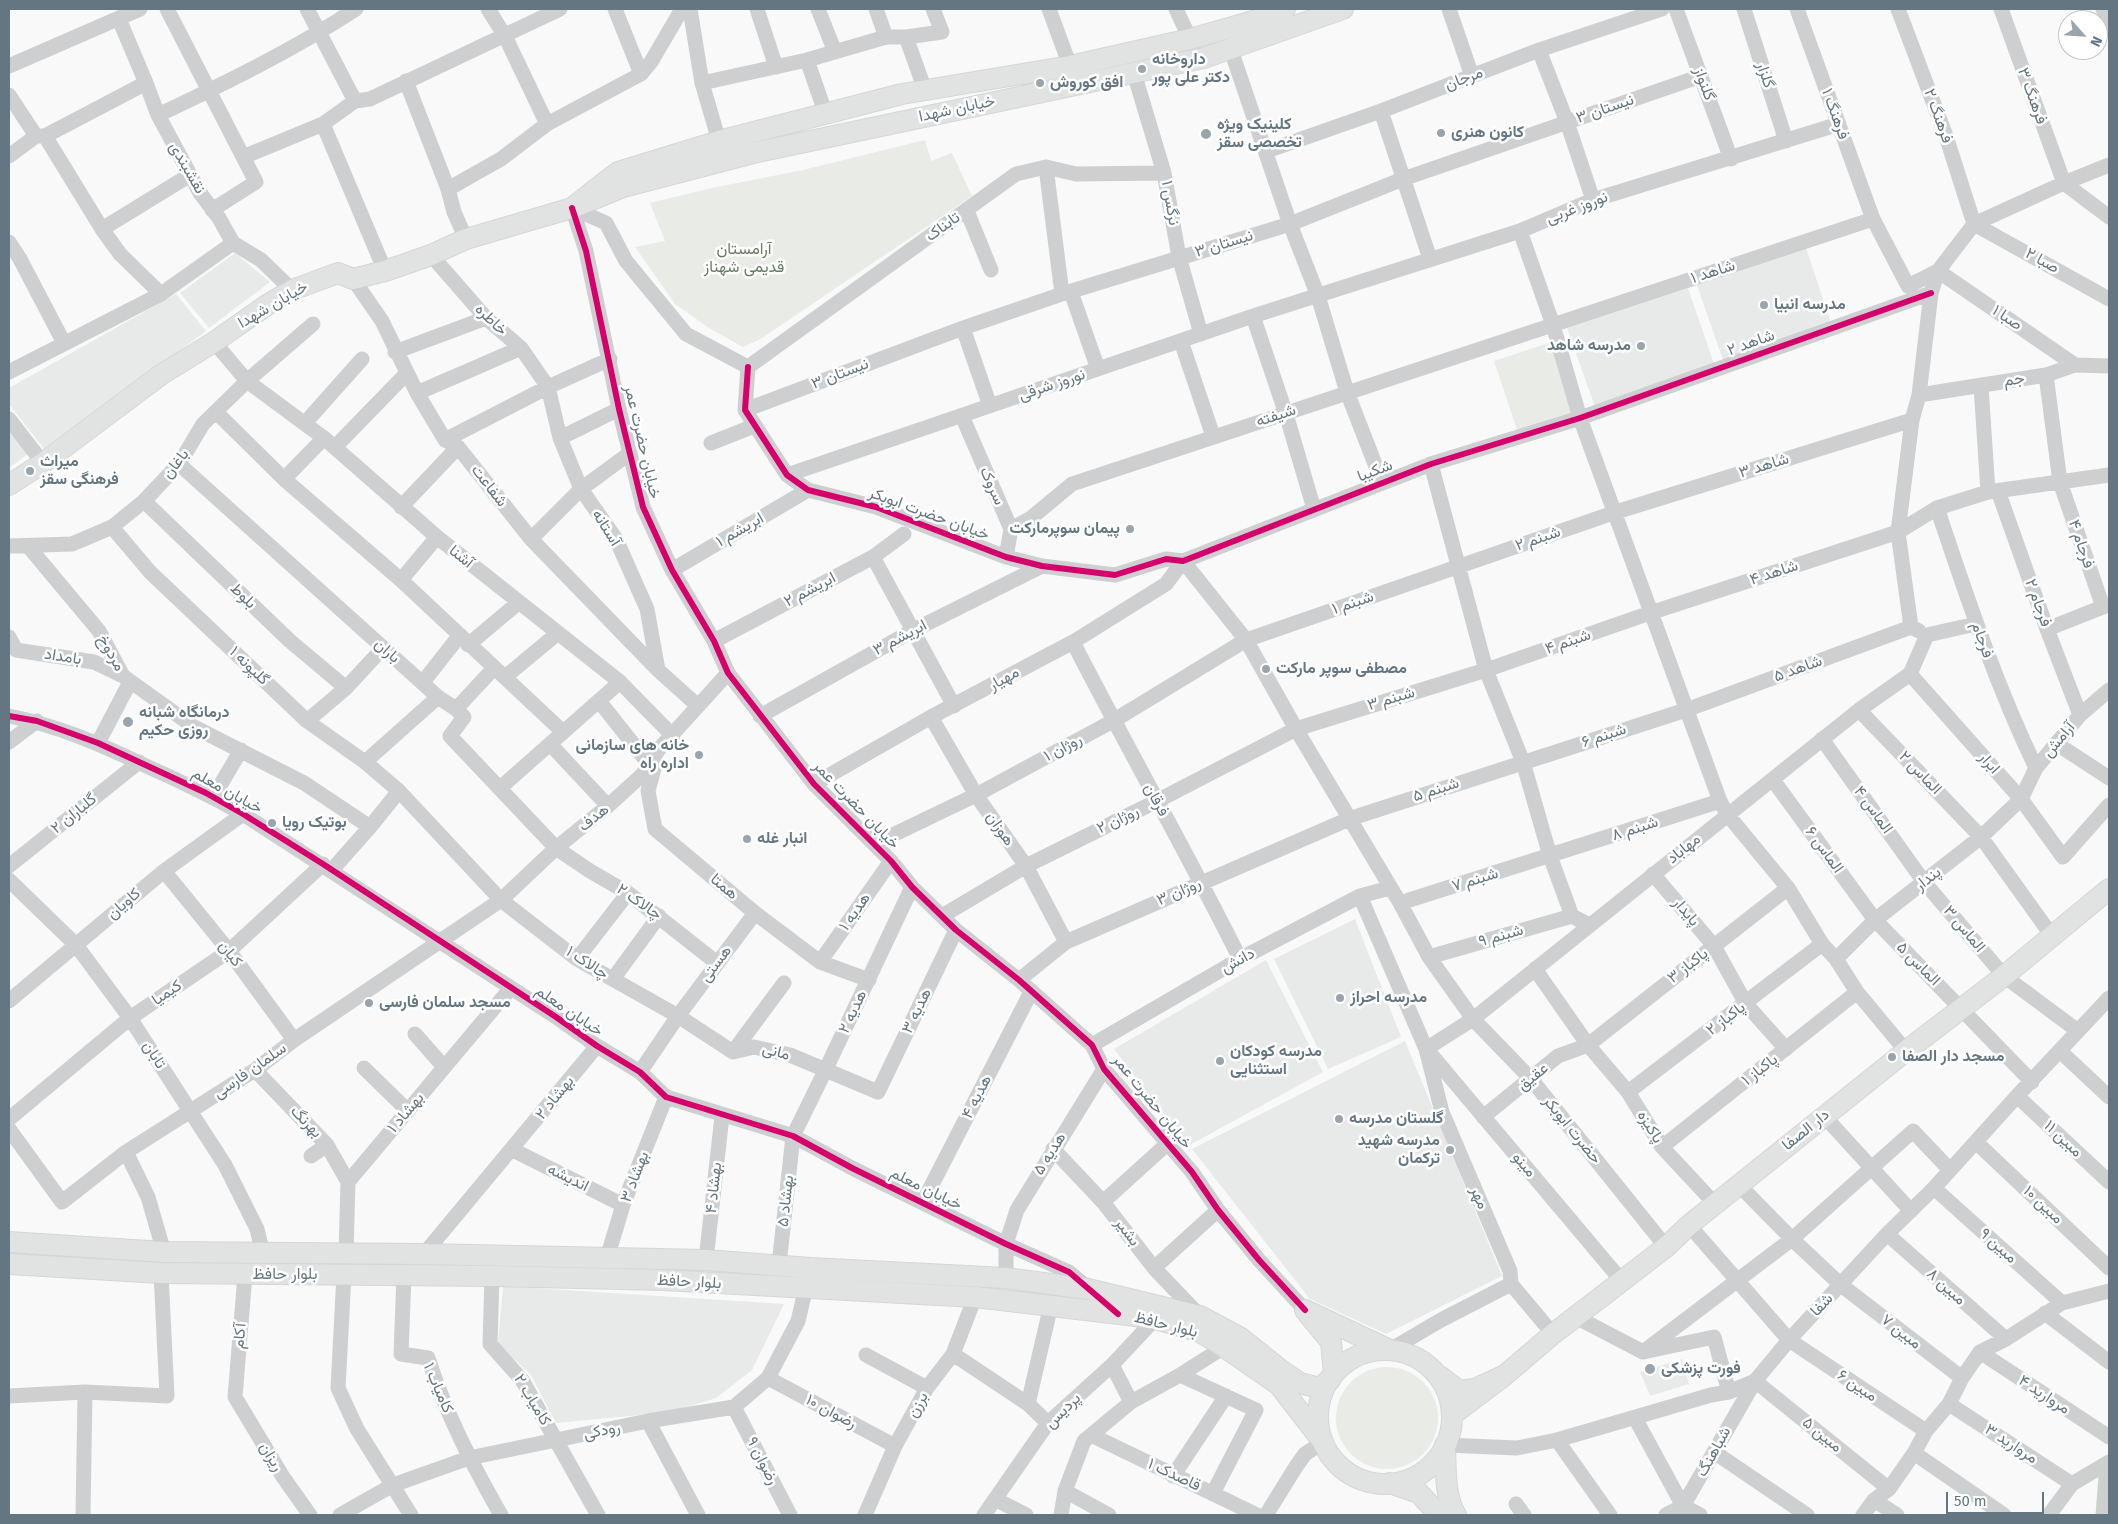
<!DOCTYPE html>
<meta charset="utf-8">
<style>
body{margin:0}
#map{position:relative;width:2118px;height:1524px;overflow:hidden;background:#f9f9f9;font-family:"Fira Sans",sans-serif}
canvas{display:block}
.frame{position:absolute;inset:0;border:10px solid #657683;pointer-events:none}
.north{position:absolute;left:2058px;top:10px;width:50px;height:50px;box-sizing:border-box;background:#fff;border:1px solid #c1c8cd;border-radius:50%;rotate:116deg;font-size:14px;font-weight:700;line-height:20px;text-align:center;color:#657683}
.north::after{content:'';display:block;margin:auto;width:18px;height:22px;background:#99a4ac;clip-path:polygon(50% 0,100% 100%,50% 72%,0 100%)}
.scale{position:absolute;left:1946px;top:1492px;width:98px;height:22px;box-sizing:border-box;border:2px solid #657683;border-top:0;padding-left:6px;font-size:15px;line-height:18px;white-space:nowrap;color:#657683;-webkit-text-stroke:4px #fff;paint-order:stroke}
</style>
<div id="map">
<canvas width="2118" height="1524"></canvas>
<div class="frame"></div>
<div class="north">N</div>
<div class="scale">50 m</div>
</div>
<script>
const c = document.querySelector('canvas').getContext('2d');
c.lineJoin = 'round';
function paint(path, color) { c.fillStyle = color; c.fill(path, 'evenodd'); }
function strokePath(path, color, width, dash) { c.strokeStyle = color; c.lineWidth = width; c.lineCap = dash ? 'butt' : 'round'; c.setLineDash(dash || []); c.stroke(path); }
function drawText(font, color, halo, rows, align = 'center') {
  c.font = font + ' "Fira Sans",Vazirmatn,sans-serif'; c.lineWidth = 5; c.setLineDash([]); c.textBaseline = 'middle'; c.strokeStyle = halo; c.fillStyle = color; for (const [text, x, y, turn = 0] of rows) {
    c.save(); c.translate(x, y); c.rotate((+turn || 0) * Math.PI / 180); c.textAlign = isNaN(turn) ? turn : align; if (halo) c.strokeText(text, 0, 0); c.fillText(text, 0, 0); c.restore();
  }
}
const built = new Path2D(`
 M1806 248 1832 326 1724 363 1697 285Z
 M235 253 270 282 209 328 180 293Z
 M1688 288 1714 364 1595 407 1567 328Z
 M176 294 206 331 45 450 9 404V388Z
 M9 428 28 454 9 468Z
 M1355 919 1401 1037 1328 1069 1274 959Z
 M1266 960 1323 1072 1188 1146 1114 1049Z
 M1405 1041 1502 1276 1386 1334 1310 1299 1192 1149Z
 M503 1286 784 1304 752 1370 716 1398 671 1412 556 1423 531 1375 498 1344Z
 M1682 1359 1689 1384 1650 1396 1640 1372Z`);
const green = new Path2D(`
 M925 140 931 161 952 153 972 196 762 338 743 347 709 328 675 304 635 247 665 241 650 203 707 189 803 170Z
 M1551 342 1573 413 1517 430 1494 361Z
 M1336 1418a51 51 0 1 1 102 0a51 51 0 1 1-102 0Z`);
const minor = new Path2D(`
 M167 9 256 182 212 210
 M307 9 355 101 323 124 385 271
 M488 9 505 36 547 124
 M615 9 641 74
 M690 9 702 83 719 141
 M757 9 776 67
 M818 9 835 52
 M876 9 886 37
 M1049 9 1070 66
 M1176 9 1190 39
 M1449 9 1472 76
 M1676 9 1731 159
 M1744 9 1786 141
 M1797 9 1873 219 1908 286 1938 271 2075 365
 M1898 9 1946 136 1974 224 2109 299
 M2001 9 2064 183 2109 217
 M2103 9 2109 26
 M119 19 146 83 158 115 200 193 219 218 233 243 261 260 292 290
 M906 37 925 90
 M1231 50 1290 224 1318 296 1347 392 1382 482
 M1539 50 1567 122 1593 200
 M807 60 825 112
 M9 66 140 9
 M1134 73 1164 173 1179 257 1201 334
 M406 81 448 189 454 212 466 239
 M702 83 807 60 886 37H906L942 32 933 9
 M9 95 36 136
 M355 101 370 99 560 9
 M1381 111 1430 259
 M158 115C226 83 293 50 356 9
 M45 136 102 229 120 254 161 294
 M1267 151 1381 111 1539 50 1662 9
 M9 156 36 136H45L146 83
 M243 157 323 124
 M1046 167 1062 294
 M448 189 501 159 547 124 641 74 651 62 682 9
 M572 208 586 251 619 409 643 507 672 570 714 641 728 673 814 784 891 861 912 887 956 930 1019 980 1092 1045 1104 1069 1192 1172 1218 1210 1259 1260 1305 1310
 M572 208 606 223 626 261 686 334 748 367
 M967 211 991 270
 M102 229 190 175
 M1520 231 1553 325 1580 418 1720 801 1727 814 1788 888 1822 944 1836 959 1857 992 1906 1051
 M9 242 20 259 64 343
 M431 255 486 318 521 348 548 387 560 438 581 489 616 539 647 609 658 670
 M353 279 382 321 417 393 445 440 458 447 531 539 658 670 698 706
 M1071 292 1098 369
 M1253 316 1286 414 1314 509
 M963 328 990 406
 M1181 341 1213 436
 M214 342 247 381 324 438 437 537 620 682 673 736
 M395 352 486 318
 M748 367 745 410 787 475 808 490 876 507 1006 557 1042 566 1115 575 1166 559 1183 561 1431 464 1580 418 1931 293
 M748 367 1016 174 1046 167 1076 174 1164 173
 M9 372 161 294 233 243
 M2046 375 2060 482 2103 607 2047 629
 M1981 386 1988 492
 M417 393 521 348
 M1919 395 2046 375 2075 365 2109 366
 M745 410 963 328 1062 294 1290 224 1403 179 1701 76
 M216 412 284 479 401 580 562 731
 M962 416 1011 529 1006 557
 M9 419 43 463
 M305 423 362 359
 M560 438 619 409
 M445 440 548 387 610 359
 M711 443 754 426
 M335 447 407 373
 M179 464 438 697 456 709 464 717 450 736 556 848 590 871 628 893 717 963
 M1431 464 1486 670 1523 762 1550 856 1572 916 1589 925
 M787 475 1253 316 1520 231 1593 200 1839 124
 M284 479 324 438
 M1998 491 2047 629 2080 715
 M144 501 290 641 346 688
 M401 507 458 447
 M1937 508C1967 597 1995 683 2036 768
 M112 527 150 572 307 721 365 762 399 791 501 900 577 959 678 1016 733 1052 754 1047 790 1055 878 1092 956 930
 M1011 529 1031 518 1072 484 1873 219
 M531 539 581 489 630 453
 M9 546 72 544 112 527 144 501 179 464 203 424 247 381 313 324
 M28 546 99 631 123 676 194 727 304 783 370 827
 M873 557 954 706
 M1183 561 1246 640 1296 729 1400 903 1429 957 1473 1019 1531 1079 1666 1247
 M672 570 808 490
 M401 580 437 537
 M1919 631 1911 627 1898 532 1912 420 1919 395 1931 293 1938 271 1974 224 2064 183 2109 165
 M1927 635 1976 624
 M9 637 16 650 94 662 123 676
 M714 641 873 557 904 534
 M1073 642C1127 748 1187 852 1240 959
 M468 645 518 603
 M1910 674 2021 799 2063 857 2109 805
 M505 677 558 633
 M423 682 460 635
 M599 701 649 764
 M456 709 494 668
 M1859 710 1981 837 2052 936
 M9 716C56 725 100 744 144 765 178 780 211 796 243 814L556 1017 597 1046 640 1072 666 1097 793 1136 852 1168 1006 1244 1069 1272 1090 1290
 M760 716 912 631 1042 566
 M931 717 976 795 1026 866 1066 942
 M307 721 346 688 383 648
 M1822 739 1924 882 2004 976 2078 1031
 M9 742 37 721
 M98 743 130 682
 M550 744 608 806
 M2057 744 2109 778
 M656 761 648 791 655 829 755 913 820 962 869 980
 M365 762 438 697
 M1773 780 1875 920 2032 1082
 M814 784 931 717 1073 642 1166 584 1183 561
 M500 788 620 682
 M218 789 241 750
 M874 844 976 795 1113 721 1246 640 1616 512 1912 420
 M9 866 139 762
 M164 871 229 951 294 1040
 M331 871 370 827 399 791
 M1653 874 1714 946 1746 1004 1786 1049
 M9 880 76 945 130 1018 225 1165 257 1229 263 1254
 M1360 896 1426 1049 1442 1112 1510 1271 1511 1284 1553 1334
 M1400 903 1720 801
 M942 916 1026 866 1157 801 1296 729 1486 670 1650 613 1898 532 1937 508 1988 492 2109 475
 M1429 957 1572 916
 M577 959 628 893
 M1836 959 1875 920 1981 837 2021 799 2036 768 2080 715 2109 690
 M820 962 891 861
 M1535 969 1588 1045 1628 1092 1662 1147 1716 1205
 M613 979 659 916
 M1019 980 1066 942 1349 819 1686 710 1911 627
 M9 1001 164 871 243 814
 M415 1034 444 1067
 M1092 1045 1240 959 1360 896 1390 888
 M1426 1049 1473 1019 1859 710 1910 674 1927 635
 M2060 1051 2109 1097
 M733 1052 784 983
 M1429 1052 1621 1280
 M364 1068 408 1111
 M255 1070 327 1145 348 1182
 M640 1072 678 1016 755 913
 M1628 1092 1822 944
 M2017 1096 2109 1182
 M1824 1116 1911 1211
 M1483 1117 1558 1056 1588 1045 1788 888
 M9 1119 130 1018 229 951 323 864
 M9 1129 62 1202 126 1152 255 1070 294 1040 501 900 556 848 608 806 643 774 659 749 728 673
 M1976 1142 2109 1268
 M1662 1147 1857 992
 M1053 1149 1103 1202 1154 1268 1200 1316
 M513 1150 623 1205
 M126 1152 148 1197 164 1252
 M311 1156 327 1145
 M1739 1185 1792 1239 1841 1285 1962 1378
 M1934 1188 2062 1303
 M923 1202 1031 992
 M1103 1202 1167 1144
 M1689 1225 1789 1340 1926 1431
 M1887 1234 2006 1339
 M346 1254 348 1182 510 989
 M424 1254 597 1046
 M607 1258 623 1205 666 1097
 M706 1260 722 1116
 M779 1265 793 1136 825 1071 912 887
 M1154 1268 1218 1210
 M245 1275 235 1397 283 1477 310 1515
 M344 1275 338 1388 357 1429 411 1515
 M404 1275 401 1354 428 1358C446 1414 472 1464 501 1515
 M492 1276 490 1344 522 1380 598 1515
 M1006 1278V1244L1017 1210 1104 1069
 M2045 1313 2109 1362
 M1576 1317 1643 1352 1714 1337 1729 1392
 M1390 1350 1441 1320 1511 1284
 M1643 1352 1792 1239 1913 1131 1950 1170
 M1980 1352 2109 1437
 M953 1354 1028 1404 1048 1423
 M866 1355 927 1388
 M1112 1365 1131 1402
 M1180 1375 1256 1410 1213 1493
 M768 1378 895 1446
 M9 1396 85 1392 167 1396 161 1273
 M1028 1404 1051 1305
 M1949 1404 2072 1484
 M734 1407 790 1515
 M1635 1418 1683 1506 1700 1515
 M648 1421 698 1515
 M1091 1435 1257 1515
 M1557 1440 1610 1515
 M1445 1445 1517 1448 1557 1440 1711 1395 1729 1392 1755 1381 1789 1340 1887 1234 1934 1188 2017 1096 2109 998
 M1714 1452 1807 1515
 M1914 1453 2004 1515
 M1173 1476 1226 1396
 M1065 1491 1109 1515
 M995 1499 1026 1515
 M1874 1500 1897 1515
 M1516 1504 1524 1515
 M83 1515 85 1392
 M340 1515 393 1485 469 1458 648 1421 734 1407 768 1378 798 1321 806 1287
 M865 1515 895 1446 927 1388 953 1354 975 1297
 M984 1515 1048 1423 1112 1365 1155 1319
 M1061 1515 1065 1491 1084 1441 1131 1402 1180 1375 1224 1347
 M1266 1515 1297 1465 1305 1454 1323 1442
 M1666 1515 1683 1506 1755 1381 1889 1489
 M1863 1515 1874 1500 1889 1489 1914 1453 1926 1431 1949 1404 1962 1378 1980 1352 2006 1339 2062 1303 2109 1291
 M2049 1515 2072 1484 2109 1462
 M2103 1515 2107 1463`);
const major = new Path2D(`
 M1285 9 1253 21 1190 39 1070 66 902 94 719 141 618 172 572 208 623 187 753 153 1204 58 1343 9
 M9 485 43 463 162 374 214 342 267 305 292 290 338 273 353 279 385 271 431 255 466 239 572 208
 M9 1242 164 1252 424 1254 706 1260 810 1268 1006 1278 1088 1289 1200 1316 1241 1338 1281 1370 1300 1383 1319 1388 1330 1380
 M9 1264 161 1273 492 1276 663 1280 975 1297 1128 1315 1155 1319 1200 1332 1224 1347 1279 1385 1323 1442
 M1305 1310 1390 1350
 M1308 1314 1331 1342 1334 1374
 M1318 1417a67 67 0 1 1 134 0a67 67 0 1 1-134 0Z
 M1505 1375 1553 1334 1666 1247 1689 1225 1906 1051 2004 976 2109 889
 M1441 1377 1459 1391 1475 1389 1505 1375 1452 1415
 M1445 1445C1446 1467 1444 1496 1456 1515
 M1390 1483 1419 1493 1439 1515`);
const cycleway = new Path2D(`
 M572 208 586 251 619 409 643 507 672 570 714 641 728 673 814 784 891 861 912 887 956 930 1019 980 1092 1045 1104 1069 1192 1172 1218 1210 1259 1260 1305 1310
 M748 367 745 410 787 475 808 490 876 507 1006 557 1042 566 1115 575 1166 559 1183 561 1431 464 1580 418 1931 293
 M9 716 37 721 98 743 206 793 243 814 323 864 556 1017 597 1046 640 1072 666 1097 793 1136 852 1168 1006 1244 1069 1272 1118 1314`);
const markers = [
 [1142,69,5,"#99a4ac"],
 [1040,83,5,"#99a4ac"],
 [1441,133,5,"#99a4ac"],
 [1206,134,6,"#99a4ac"],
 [1764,305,5,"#99a4ac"],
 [1641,346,5,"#99a4ac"],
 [30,471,5,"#99a4ac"],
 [1130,529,5,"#99a4ac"],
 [1266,669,5,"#99a4ac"],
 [128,722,6,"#99a4ac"],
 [699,755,5,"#99a4ac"],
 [272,823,5,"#99a4ac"],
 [747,839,5,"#99a4ac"],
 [1340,998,5,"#99a4ac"],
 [369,1003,5,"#99a4ac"],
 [1892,1057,5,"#99a4ac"],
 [1220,1061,5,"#99a4ac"],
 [1339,1119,5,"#99a4ac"],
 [1450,1150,5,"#99a4ac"],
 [1650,1369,6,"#99a4ac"]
];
const poiNames = [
 ["داروخانه",1152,60],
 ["دکتر علی پور",1152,78],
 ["افق کوروش",1050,83],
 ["کلینیک ویژه",1217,125],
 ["تخصصی سقز",1217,143],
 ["کانون هنری",1451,133],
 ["مدرسه انبیا",1774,305],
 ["مدرسه شاهد",1631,346,"right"],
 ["میراث",40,462],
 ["فرهنگی سقز",40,480],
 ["پیمان سوپرمارکت",1120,529,"right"],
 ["مصطفی سوپر مارکت",1276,669],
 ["درمانگاه شبانه",139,713],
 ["روزی حکیم",139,731],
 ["خانه های سازمانی",689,746,"right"],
 ["اداره راه",689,764,"right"],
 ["بوتیک رویا",282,823],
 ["انبار غله",757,839],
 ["مدرسه احراز",1350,998],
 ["مسجد سلمان فارسی",379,1003],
 ["مدرسه کودکان",1230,1052],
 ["استثنایی",1230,1070],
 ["مسجد دار الصفا",1902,1057],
 ["گلستان مدرسه",1349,1119],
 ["مدرسه شهید",1440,1141,"right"],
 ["ترکمان",1440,1159,"right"],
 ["فورت پزشکی",1661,1369]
];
const streetNames = [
 ["گلزار",1765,75,72],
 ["مرجان",1464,79,-21],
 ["گلنواز",1704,84,70],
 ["فرهنگ ۳",2032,96,70],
 ["خیابان شهدا",957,109,-12],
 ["نیستان ۳",1605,109,-19],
 ["فرهنگ ۱",1835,114,70],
 ["فرهنگ ۲",1938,116,70],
 ["نقشبندی",187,168,60],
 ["نرگس ۱",1170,203,80],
 ["نوروز غربی",1577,208,-21],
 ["تابناک",943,227,-36],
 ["نیستان ۳",1224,244,-17],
 ["صبا ۲",2042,261,29],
 ["شاهد ۱",1713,272,-18],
 ["خیابان شهدا",273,305,-30],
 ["صبا ۱",2007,318,34],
 ["خاطره",491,320,44],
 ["شاهد ۲",1751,343,-20],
 ["نیستان ۳",840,374,-21],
 ["جم",2014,380,-9],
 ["نوروز شرقی",1052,385,-19],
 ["شیفته",1276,416,-18],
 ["خیابان حضرت عمر",642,442,77],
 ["باغان",176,464,-52],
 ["شاهد ۳",1764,466,-17],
 ["شکیبا",1375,471,-21],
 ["شفاعت",489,486,52],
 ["سروک",992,486,66],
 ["خیابان حضرت ابوبکر",929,514,20],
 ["آستانه",606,528,58],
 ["ابریشم ۱",740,530,-30],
 ["شبنم ۲",1538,539,-19],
 ["فرجام ۴",2081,544,71],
 ["آشنا",461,557,39],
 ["شاهد ۴",1774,573,-18],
 ["ابریشم ۲",810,590,-28],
 ["بلوط",243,596,44],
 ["شبنم ۱",1353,603,-19],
 ["فرجام ۲",2038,603,70],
 ["ابریشم ۳",900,638,-28],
 ["فرجام",1982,640,70],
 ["شبنم ۴",1568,642,-19],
 ["باران",387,651,41],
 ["مردوخ",111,653,60],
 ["بامداد",63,657,9],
 ["گلپونه ۱",249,666,44],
 ["شاهد ۵",1798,669,-20],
 ["مهیار",1004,679,-29],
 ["شبنم ۳",1391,699,-17],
 ["شبنم ۶",1604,736,-18],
 ["آرامش",2059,740,-50],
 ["روژان ۱",1063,748,-28],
 ["ابرار",1989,763,49],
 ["الماس ۲",1920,773,46],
 ["شبنم ۵",1436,790,-18],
 ["خیابان معلم",227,791,29],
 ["فرقان",1156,800,61],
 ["خیابان حضرت عمر",856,805,46],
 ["الماس ۴",1873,810,54],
 ["گلباران ۲",74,814,-39],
 ["هدف",594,818,-39],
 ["روژان ۲",1118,820,-26],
 ["هوزان",1000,829,55],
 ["شبنم ۸",1635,829,-18],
 ["مهاباد",1684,849,-39],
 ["الماس ۶",1824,850,54],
 ["پندار",1928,879,-38],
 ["شبنم ۷",1475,880,-17],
 ["همتا",724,887,40],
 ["روژان ۳",1179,892,-24],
 ["چالاک ۲",639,902,35],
 ["کاویان",124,904,-41],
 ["هدیه ۱",855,912,-55],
 ["پایدار",1686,912,50],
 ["الماس ۳",1964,929,50],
 ["شبنم ۹",1501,936,-16],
 ["کیان",230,954,52],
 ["دانش",1238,961,-29],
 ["چالاک ۱",587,963,33],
 ["هستی",716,964,-53],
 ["الماس ۵",1918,964,45],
 ["پاکباز ۳",1688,966,-38],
 ["کیمیا",167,993,-34],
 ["خیابان معلم",569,1011,34],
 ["هدیه ۳",917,1011,-64],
 ["هدیه ۲",853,1012,-65],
 ["پاکباز ۲",1726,1019,-37],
 ["مانی",776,1052,15],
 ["تابان",154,1055,57],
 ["پاکباز ۱",1760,1070,-38],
 ["سلمان فارسی",250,1071,-35],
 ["عقیق",1533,1077,-39],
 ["هدیه ۴",977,1097,-63],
 ["بهشاد ۲",555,1098,-51],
 ["خیابان حضرت عمر",1152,1102,51],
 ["بهشاد ۱",406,1113,-50],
 ["بهرنگ",306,1122,46],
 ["پاکیزه",1650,1127,58],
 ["حضرت ابوبکر",1572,1130,51],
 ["دار الصفا",1806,1130,-39],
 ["مبین ۱۱",2063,1139,43],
 ["هدیه ۵",1050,1154,-58],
 ["مینو",1524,1165,50],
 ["بهشاد ۳",635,1177,-69],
 ["اندیشه",568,1178,26],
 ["بهشاد ۴",714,1188,-84],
 ["خیابان معلم",926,1189,26],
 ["مهر",1479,1198,67],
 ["بهشاد ۵",786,1201,-84],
 ["مبین ۱۰",2043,1205,43],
 ["بشیر",1127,1232,53],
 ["مبین ۹",1998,1246,42],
 ["بلوار حافظ",285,1275],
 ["بلوار حافظ",689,1282,3],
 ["مبین ۸",1946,1287,42],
 ["شفا",1822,1305,-47],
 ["بلوار حافظ",1166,1325,14],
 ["مبین ۷",1901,1332,38],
 ["آکام",240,1336,-85],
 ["مبین ۶",1857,1386,34],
 ["کامیاب ۱",438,1388,67],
 ["مروارید ۴",2044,1395,33],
 ["کامیاب ۲",532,1400,59],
 ["برزن",918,1405,-61],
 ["پردیس",1063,1411,-45],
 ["رضوان ۱۰",831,1412,28],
 ["رودکی",602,1431,-12],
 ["مبین ۵",1822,1435,39],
 ["مروارید ۳",2011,1444,33],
 ["شباهنگ",1714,1452,-61],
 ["ریزان",271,1457,59],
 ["رضوان ۹",762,1461,63],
 ["قاصدک ۱",1174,1475,25]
];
const parkNames = [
 ["آرامستان",744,250],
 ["قدیمی شهناز",744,268]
];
paint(built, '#e8e9e9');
paint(green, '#e8ebe6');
strokePath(major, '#d5d6d7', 22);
strokePath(minor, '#cecfd0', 15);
strokePath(major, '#e1e2e2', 20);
strokePath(cycleway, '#d6006c', 6);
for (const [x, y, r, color] of markers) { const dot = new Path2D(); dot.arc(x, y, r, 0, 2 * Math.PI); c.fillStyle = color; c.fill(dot); strokePath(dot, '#fff', 2); }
drawText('bold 16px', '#657683', '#fff', poiNames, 'left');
drawText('16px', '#657683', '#fff', streetNames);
drawText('16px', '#687a64', '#fff', parkNames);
</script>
